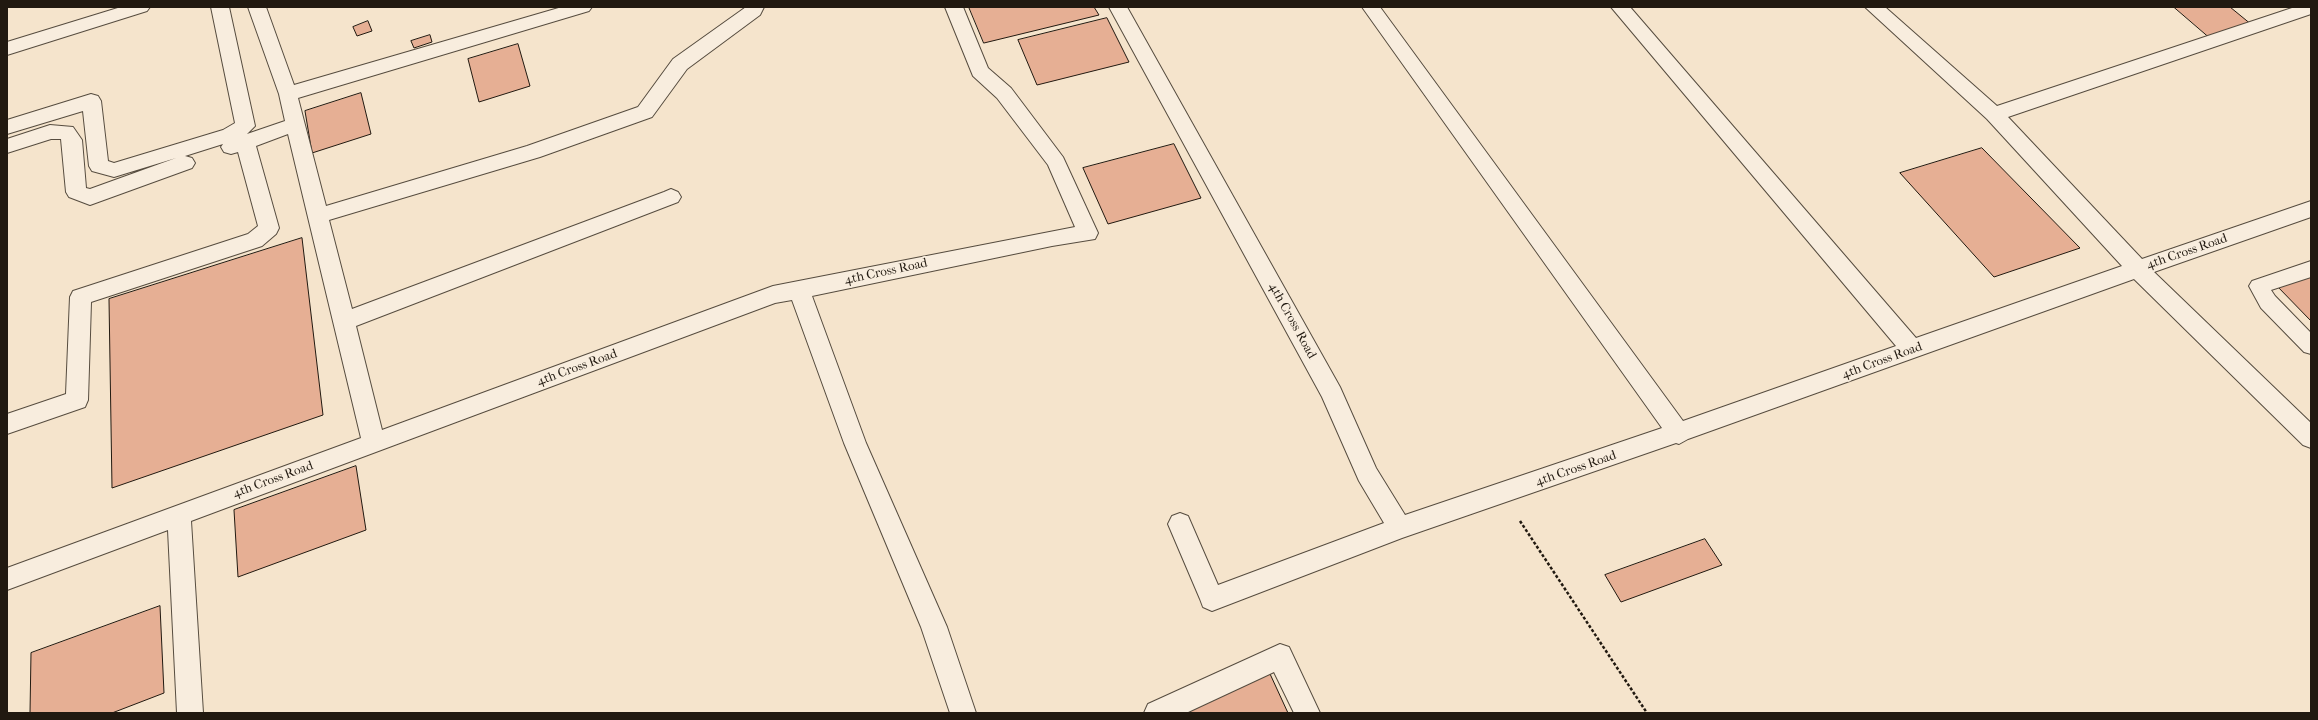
<!DOCTYPE html>
<style>
body{margin:0}
#map{position:relative;width:2318px;height:720px;overflow:hidden;background:#f5e4cc;font-family:"IM FELL French Canon",serif}
canvas{display:block}
.frame{position:absolute;inset:0;border:8px solid #211910;pointer-events:none}
</style>
<div id="map">
<canvas width="2318" height="720"></canvas>
<div class="frame"></div>
</div>
<script>
const c = document.querySelector('canvas').getContext('2d');
c.lineJoin = 'round';
function paint(path, color) { c.fillStyle = color; c.fill(path, 'evenodd'); }
function strokePath(path, color, width, dash) { c.strokeStyle = color; c.lineWidth = width; c.lineCap = dash ? 'butt' : 'round'; c.setLineDash(dash || []); c.stroke(path); }
function drawText(font, color, halo, rows, align = 'center') {
  c.font = font + ' "IM FELL French Canon",serif'; c.lineWidth = 3.5; c.setLineDash([]); c.textBaseline = 'middle'; c.strokeStyle = halo; c.fillStyle = color; for (const [text, x, y, turn = 0] of rows) {
    c.save(); c.translate(x, y); c.rotate((+turn || 0) * Math.PI / 180); c.textAlign = isNaN(turn) ? turn : align; if (halo) c.strokeText(text, 0, 0); c.fillText(text, 0, 0); c.restore();
  }
}
const building = new Path2D(`
 M969 7H1094L1099 15 984 43Z
 M2174 7H2230L2252 25 2209 37Z
 M1107 18 1129 62 1037 85 1018 40Z
 M368 21 372 31 357 36 353 27Z
 M430 35 432 42 414 48 411 41Z
 M518 44 530 86 479 102 468 59Z
 M361 93 371 134 312 153 305 111Z
 M1174 144 1201 198 1108 224 1083 168Z
 M1982 148 2080 248 1994 277 1900 173Z
 M302 238 323 415 112 488 109 299Z
 M2311 275V321L2276 285Z
 M356 466 366 530 238 577 234 510Z
 M1705 539 1722 565 1621 602 1605 575Z
 M160 606 164 693 112 713H30L31 653Z
 M1265 663 1288 713H1171Z`);
const path = new Path2D(`
 M1520 521 1647 713`);
const service = new Path2D(`
 M2311 261V277L2271 290 2275 296 2311 333V354L2304 352 2261 308 2249 286 2252 281Z`);
const minor = new Path2D(`
 M121 7H150L147 11 7 55V42Z
 M211 7H229L255 126 247 134 285 121 279 94 248 7H266L294 85 562 7H592L589 11 298 98 326 206 527 146 638 107 673 59 746 7H764L760 15 687 69 652 117 540 157 329 220 352 309 664 192 671 189 678 192 681 197 678 202 356 326 382 430 773 286 1075 227 1048 165 997 98 973 76 945 7H963L988 68 1011 88 1063 157 1098 233 1095 239 1052 246 812 296 866 443 947 627 976 713H950L921 627 844 443 792 300 775 303 191 521 203 713H177L168 530 7 590V568L361 438 288 134 256 146 279 228 276 234 262 246 91 302 88 400 85 407 7 434V414L66 394 70 297 73 291 248 234 258 226 238 152 231 154 224 152 221 147 223 144 185 156 192 158 195 163 192 168 90 205 69 197 66 192 61 139H51L7 153V139L50 125 73 127 82 140 86 188 90 189 176 158 114 177 92 171 89 166 83 111 7 134V120L91 94 98 96 101 101 108 161 114 163 223 130 235 123Z
 M1109 7H1127L1340 387 1376 468 1405 515 1662 428 1362 7H1380L1683 421 1896 346 1611 7H1630L1916 338 2122 266 1987 119 1865 7H1885L1997 106 2295 7H2311V14L2008 117 2142 259 2311 201V217L2154 272 2311 423V448L2303 445 2134 279 1688 439 1679 444 1676 443 1402 538 1212 611 1203 607 1200 599 1168 524 1172 516 1180 513 1188 516 1218 585 1384 523 1359 481 1322 397Z
 M1280 644 1289 647 1320 713H1294L1274 672 1186 713H1144L1148 704Z`);
const streetNames = [
 ["4th Cross Road",2187,252,-19],
 ["4th Cross Road",886,272,-12],
 ["4th Cross Road",1292,321,61],
 ["4th Cross Road",1882,361,-20],
 ["4th Cross Road",577,368,-20],
 ["4th Cross Road",1576,469,-19],
 ["4th Cross Road",273,480,-20]
];
paint(building, '#e6af94');
strokePath(building, '#211910', 1);
strokePath(service, '#564c3f', 2);
strokePath(minor, '#564c3f', 2);
strokePath(path, '#211910', 2.5, [3, 2]);
paint(service, '#f8edde');
paint(minor, '#f8edde');
drawText('13px', '#211910', '#f8edde', streetNames);
</script>
